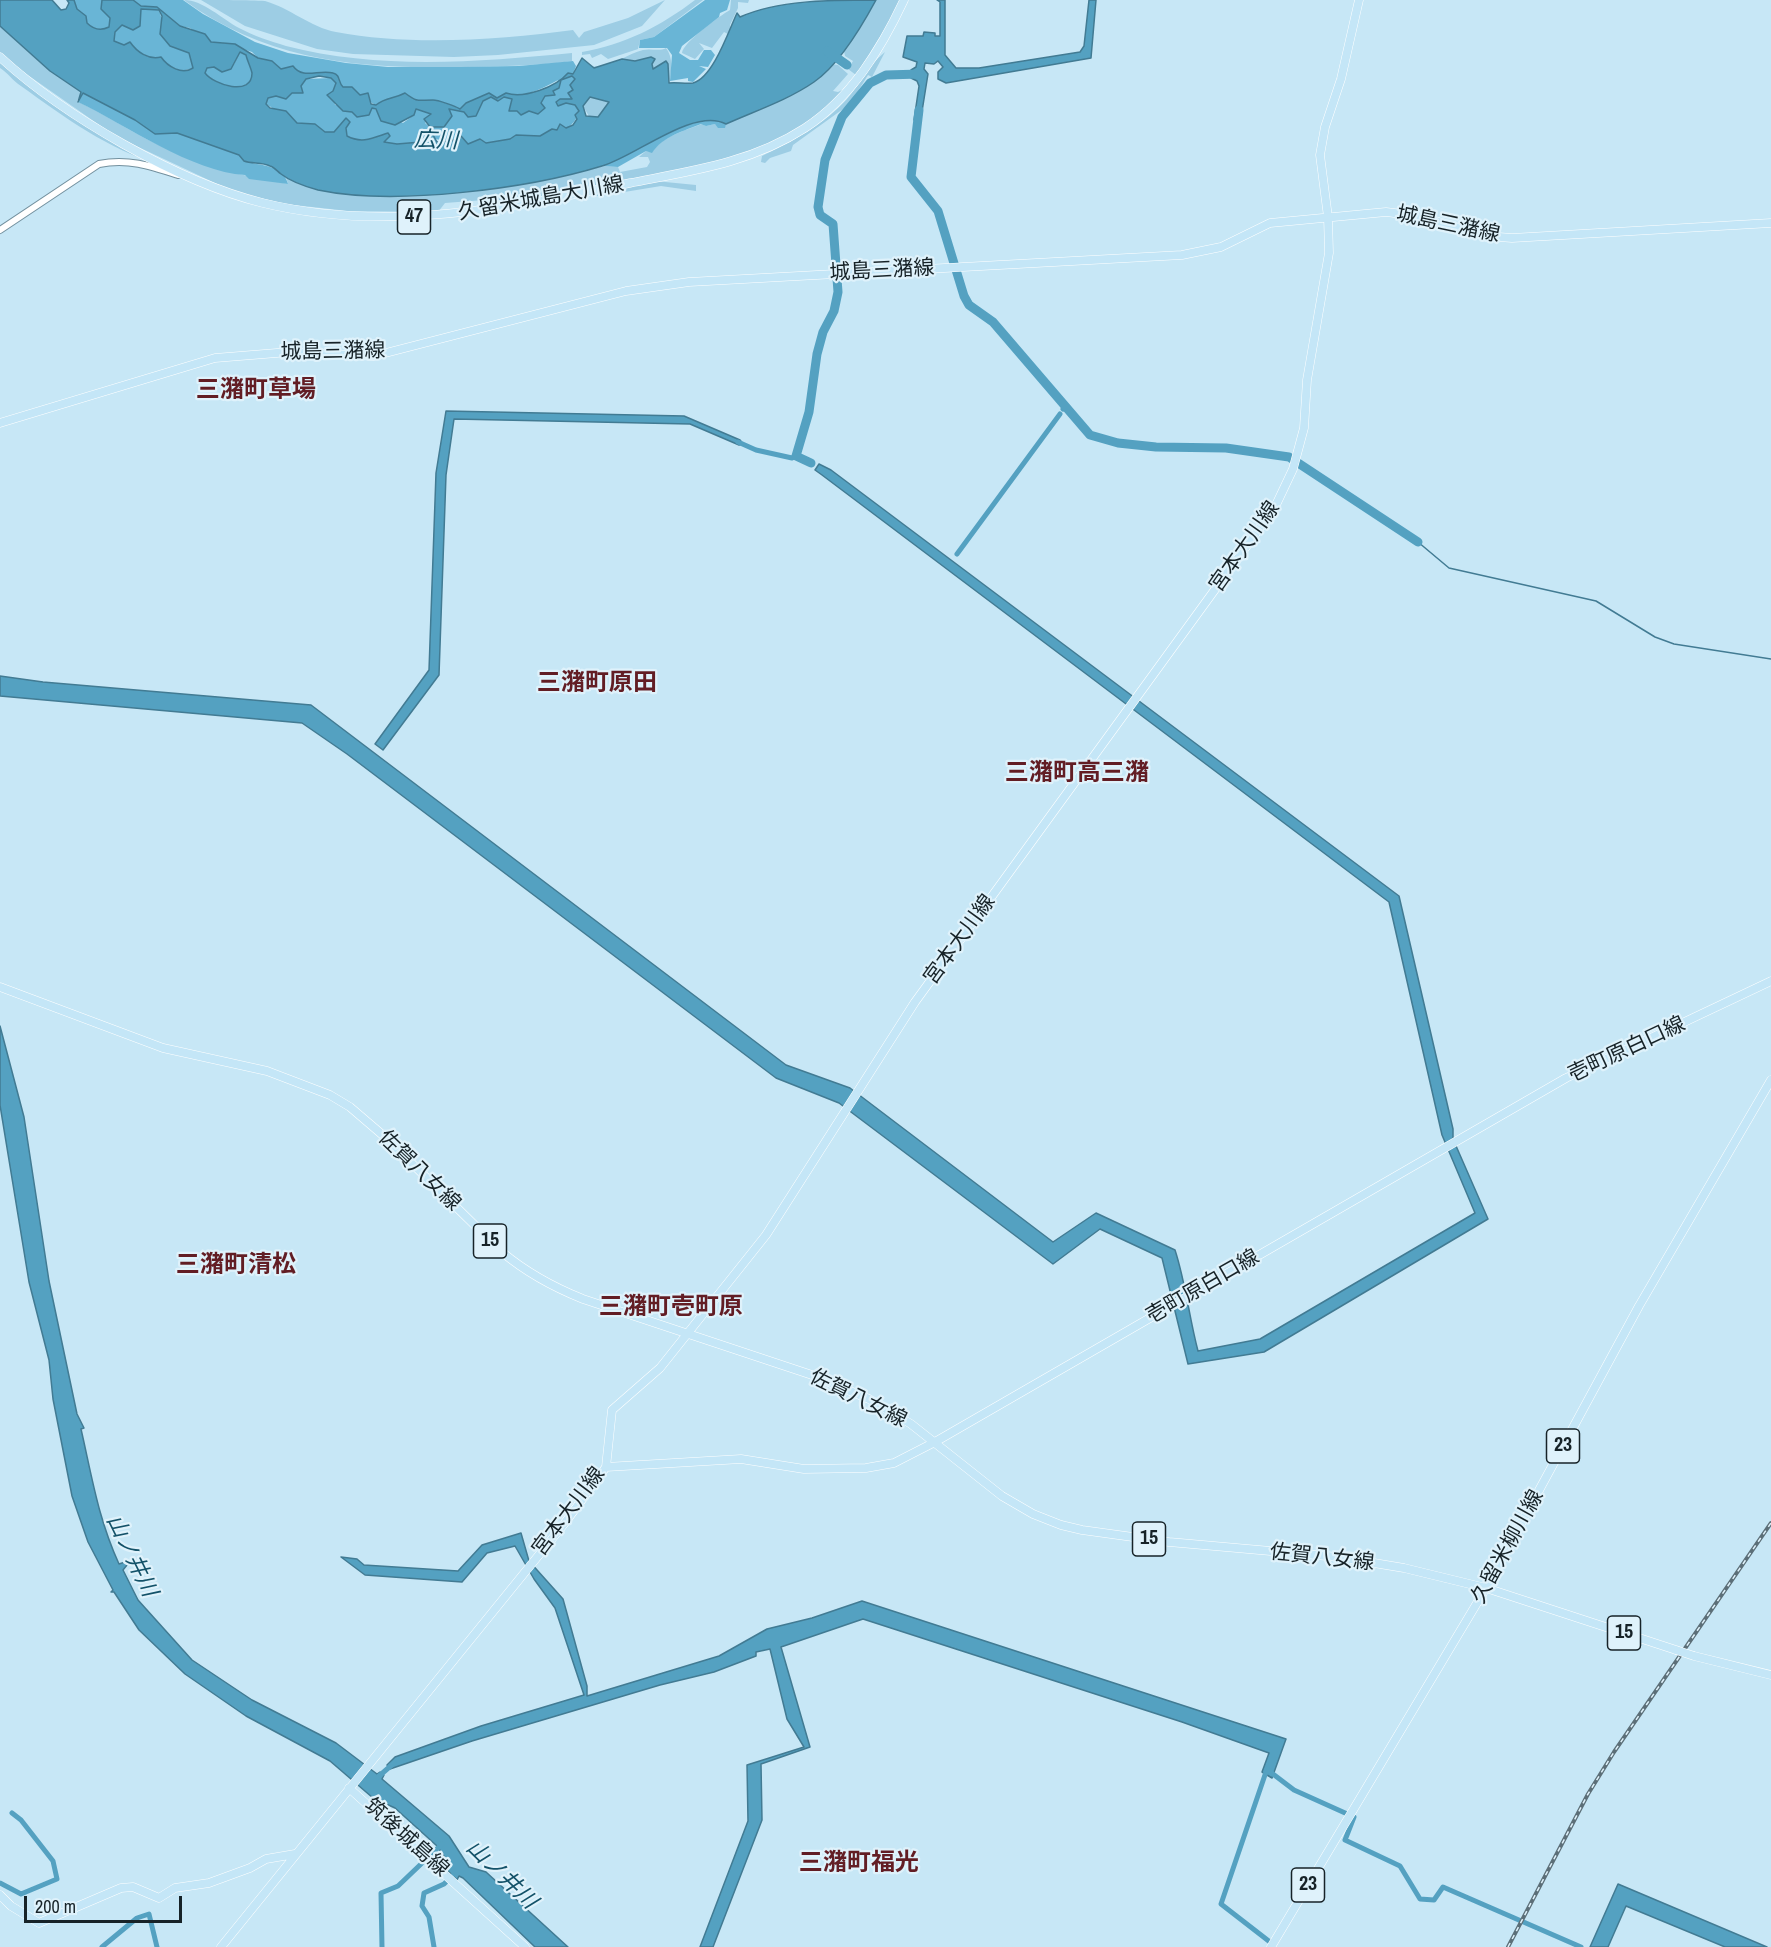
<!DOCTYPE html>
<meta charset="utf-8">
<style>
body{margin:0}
#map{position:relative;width:1771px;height:1947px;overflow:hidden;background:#c7e7f6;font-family:"Archivo Narrow",sans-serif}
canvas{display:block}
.scale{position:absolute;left:24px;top:1896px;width:158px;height:27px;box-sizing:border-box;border:3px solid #172328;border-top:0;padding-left:8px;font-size:18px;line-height:21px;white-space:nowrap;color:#172328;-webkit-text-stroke:4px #dff2fb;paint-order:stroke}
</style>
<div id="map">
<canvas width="1771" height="1947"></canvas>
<div class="scale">200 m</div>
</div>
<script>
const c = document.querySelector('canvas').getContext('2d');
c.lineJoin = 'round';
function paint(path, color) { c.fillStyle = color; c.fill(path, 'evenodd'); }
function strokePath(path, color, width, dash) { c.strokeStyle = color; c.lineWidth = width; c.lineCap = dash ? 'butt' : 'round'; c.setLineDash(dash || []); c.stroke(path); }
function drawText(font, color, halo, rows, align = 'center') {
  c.font = font + ' "Archivo Narrow","Noto Sans JP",sans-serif'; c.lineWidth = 4.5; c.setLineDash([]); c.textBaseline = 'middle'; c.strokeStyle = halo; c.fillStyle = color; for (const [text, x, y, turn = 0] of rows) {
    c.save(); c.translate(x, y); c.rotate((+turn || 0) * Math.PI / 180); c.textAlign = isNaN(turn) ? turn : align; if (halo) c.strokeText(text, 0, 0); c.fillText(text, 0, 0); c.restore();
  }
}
const green = new Path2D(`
 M184 0C203 0 222 19 239 28 254 36 270 41 286 46 378 70 479 62 572 53V61C537 66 502 66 467 67 363 69 270 63 184 0Z
 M201 0C218 0 249 0 265 1 290 8 310 27 336 32 408 46 501 40 573 30L579 38 584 32 628 18 665 0 642 26 594 45 498 55 454 57 353 54 317 49 245 26Z
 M695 0H703L654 37 640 40 638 49 608 59 601 54 592 58 590 54 582 55V52C624 45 661 26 695 0Z
 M731 0H749L748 3 738 2V8L730 25 731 30 728 34 724 32 712 48 699 43 704 49 695 59 682 53C683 42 721 15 730 10Z
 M876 0H900L893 16 856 75 848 69 853 61 845 56 844 51Z
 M0 26 50 71 82 92 77 101C115 120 149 143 189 159 221 172 254 177 288 184L286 177 314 189 343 193 436 194 472 191 559 177 604 166 618 167 620 172 647 167 650 162 648 157H639L646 151 652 152C663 136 684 131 702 124L706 126 715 124 724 128 726 124C761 108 806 95 831 64L838 65 848 74 833 91 838 92 848 87C797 154 702 165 626 180 581 189 537 198 492 207L484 200 445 203 438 212 348 211 285 204 232 191 115 136 12 64 0 52Z
 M666 48C673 57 672 71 669 83L668 64 666 62 656 69 599 73 586 64C606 74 624 54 643 50 652 48 659 52 666 48Z
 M885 52 872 77 868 75 850 104 793 145 791 151 770 158 765 163 761 162 762 156C791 142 825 124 847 99 860 84 868 65 885 52Z
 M0 60C47 104 104 136 161 165 109 150 64 117 21 86 13 81 8 73 0 68Z
 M590 97 609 102 598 117 590 118 583 106Z
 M655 181 696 185V191L661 186 600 196H584Z`);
const forest = new Path2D(`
 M74 0H102L110 18 109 27C100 31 93 29 87 23L85 16 77 9Z
 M133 0H183L203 14 255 42 288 53 346 63 388 67H460L519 66 573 61 576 66 573 74 564 79 572 76 576 79 572 99 566 103 576 105 579 111C576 124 566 132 552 129L540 136 516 135 510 139 486 143 480 139 468 145C453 136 443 146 427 134L421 142 397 144 384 142 388 133C373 138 362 144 347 136L346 128H338L334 132H325L315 124 297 123 266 104 268 98 276 96 286 99 306 79 331 78 336 83 333 91 335 105 372 108 403 123 414 115 416 108 431 114 425 123 430 127H444L451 116 448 108 464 112 478 110 483 100 491 97 497 101 504 97 541 103 545 96 555 94 553 91 558 80C543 88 524 99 506 93L497 99 489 93 467 103 460 109C455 106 438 100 433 100 418 100 418 103 405 93 394 99 386 97 376 105L343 87 340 84 339 77 314 73 305 74 281 69 272 61 258 58 252 52 224 43 211 42 190 28 180 26 157 7 141 6Z
 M705 0H730L727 10 720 13 719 17 682 46 679 53 690 60H698L704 50H711L715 55 708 67 699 66 706 69 693 82 688 81V78L670 81 672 55 667 48H639L640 40 654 37Z
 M141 8 159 10 170 46 189 53 193 68 181 71 114 41 115 32 122 25 138 20Z
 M240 52 246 55C247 60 251 68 252 73 252 96 214 86 204 73L207 68 234 64Z
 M83 93 135 120 155 134 177 133 239 155 244 161C260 166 283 164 288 184L249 179 245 175C192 172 126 125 78 102Z
 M715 120 726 124 725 128H718L715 124 706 126 701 124C684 131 663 136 652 153L646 151 618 167 604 166C635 150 680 120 715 120Z`);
const water = new Path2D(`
 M0 0H52L61 10 66 9 69 3 67 0H74L77 9 86 16 87 23C93 29 101 31 109 27L110 18 101 9 102 0H133L141 6 157 7 180 26 205 34 211 42 235 44 258 58 272 61 281 69 293 66C303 80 319 69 333 73 341 75 338 83 343 87H352L360 95 368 93 371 104 376 105C386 97 394 99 405 93 418 103 418 100 433 100 438 100 455 106 460 109L466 103 489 93 497 98 506 93C524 99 556 87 568 73L573 74 582 58 594 68 622 59 635 61 651 57 655 59 652 64 653 69 666 61 668 64 669 83C676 82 686 84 693 83 713 78 729 30 737 13L740 17C778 0 830 0 876 0 862 26 839 65 814 82 788 100 755 111 726 124 693 107 635 157 602 166 527 189 394 206 318 190 307 187 290 181 281 174 277 171 274 167 270 166 262 162 252 164 244 161L239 155 177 133 155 134 135 120 83 93 78 102 81 92 50 71 0 26ZM141 9 159 10 162 16 160 34 170 46 189 53 193 68C182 75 168 67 161 57 148 60 137 52 130 42L124 45 114 41 115 32 122 25 133 30 140 26ZM240 52 246 55C247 60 251 68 252 73 252 97 214 85 205 73L207 68 214 67 222 72 231 69ZM319 76 331 78 336 83 333 91 327 95 343 111 352 112 357 117 369 115 372 108 376 109 381 121 395 125 414 115 416 109 431 114 424 119 430 127H444L452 116 449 109 464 112 468 117 476 116 483 101 491 97 498 101 504 97 512 99 509 111H517L521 115 529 111 538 114 545 108 541 103 545 96 555 95 553 91 559 88 561 80 572 76 575 79 570 85 573 90 568 93 572 99H560L556 102 558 106 566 103 575 105 579 111 575 115 577 119 573 125 566 128 560 124 557 130 552 129 540 136 516 135 510 139 486 143 480 139 468 144 461 136 451 141 437 142 432 133 427 134 421 142 397 144 384 142 390 136 388 133C373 138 362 144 347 136L346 128 350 122 346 118 334 132H325L315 124 297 123 286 111 270 108 266 104 268 98 276 96 286 99 292 93H303L301 86 306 79ZM590 97 609 102 598 117 586 116 583 106Z
 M937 0H945V55L956 68H979L1080 52 1084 46 1089 0H1096L1091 58 946 83 938 79V72L943 67 938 61 934 64 925 63 924 69 928 74 920 124 914 120 919 86 917 81 911 78V70L916 67 917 62 903 57 907 36H923L924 32 935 33V36H940V2Z
 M446 411 684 416 740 440 743 444 739 445 690 424 454 419 446 475 439 675 383 750 375 744 429 670 436 473Z
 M819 464 831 470 1399 896 1453 1129V1139L1488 1219 1264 1352 1188 1364 1162 1258 1100 1229 1053 1264 839 1103 776 1078 347 754 302 723 0 696V676L43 682 311 705 786 1065 850 1088 1053 1242 1096 1213 1175 1250C1186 1284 1189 1317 1198 1351L1260 1339 1475 1213 1442 1135 1389 902 822 475 815 470Z
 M0 1026 24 1117 49 1281 77 1414 84 1428 81 1429C92 1477 98 1518 119 1564L125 1562 127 1565 123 1570 138 1600 192 1660 252 1700 336 1743 377 1774 380 1772 384 1775 382 1779 449 1836 469 1867 486 1872 568 1947H535L463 1878 459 1876 457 1880 447 1870 450 1865 437 1846 395 1808 373 1798 330 1761 246 1716 185 1674 139 1630 114 1592H111L113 1590 88 1542 72 1496 53 1399 49 1360 29 1282 0 1105Z
 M521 1533 529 1561 563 1599 587 1686V1696L719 1656 767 1629 812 1618 862 1601 1286 1739 1272 1778 1262 1772 1269 1753 1182 1722 863 1619 781 1647 810 1747 761 1764 762 1820 713 1947H700L748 1821 747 1765 804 1747 787 1719 770 1649 756 1652V1656L714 1672 660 1685 472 1741 390 1769 387 1765 395 1757 481 1726 584 1695 555 1608 534 1579 515 1546 487 1553 462 1582 365 1575 341 1557 357 1559 364 1565 458 1571 482 1545Z
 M1618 1884 1767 1947H1725L1626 1906 1608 1947H1590Z`);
const stream = new Path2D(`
 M1418 542 1449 568 1596 601 1655 637 1674 644 1771 659`);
const canal = new Path2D(`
 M1063 409 1066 406
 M738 442 756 450 792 458 796 456
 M957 554 1060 414
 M1267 1769 1221 1904 1270 1942
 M1269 1771 1294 1790 1354 1817 1345 1840 1400 1866 1420 1899 1434 1900 1443 1887 1581 1947
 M378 1777 394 1763
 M0 1883 21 1894 57 1879 53 1861 21 1820 12 1813
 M102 1947 137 1918 149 1914 157 1947
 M382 1947 381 1893 398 1886 442 1844
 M434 1947 429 1917 422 1906 424 1893 444 1884 452 1876`);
const river = new Path2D(`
 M827 51 847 65
 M919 110 911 177 938 211 964 296 969 305 993 322 1090 435 1118 443 1156 447 1226 448 1289 457 1418 542
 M811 463 796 456 809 412 817 354 823 332 834 311 838 292 833 224 820 215 818 207 825 160 842 117 870 83 886 75 920 74`);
const minor = new Path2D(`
 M0 230 99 164C128 158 151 166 178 175`);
const major = new Path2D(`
 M0 57C64 116 178 182 263 203 386 233 509 208 630 183 691 171 751 163 805 128 851 98 881 49 904 0
 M0 423 215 358 289 352 374 356 626 291 689 282 1182 255 1221 247 1270 223 1386 212 1419 216 1486 236 1512 238 1771 223
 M0 987 163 1048 267 1071 330 1095 350 1107 385 1137 502 1252C527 1273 553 1287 583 1299L812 1375 869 1399 911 1424 1002 1496 1033 1514 1061 1525 1082 1530 1169 1542 1338 1557 1404 1568 1486 1588 1676 1650
 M606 1467 741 1459 804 1469 866 1468 894 1463 935 1442 1566 1078 1771 981
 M1694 1656 1771 1675
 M349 1788 525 1947
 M0 1895 11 1906 39 1923 121 1888 133 1887 159 1898 175 1888 209 1883 250 1868 266 1859 295 1854
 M221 1947 564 1524 606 1467 612 1410 660 1368 766 1235 915 1002 1275 507 1293 469 1304 428 1307 380 1329 253 1328 217 1320 155 1325 127 1341 79 1359 0
 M1271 1947 1486 1588 1639 1306 1771 1080`);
const rail = new Path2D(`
 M1508 1947 1588 1794 1614 1752 1771 1523`);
const majorBridge = new Path2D(`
 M1676 1650 1694 1656`);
const shields = [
 [414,217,33],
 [490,1241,33],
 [1563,1446,33],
 [1149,1539,33],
 [1624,1633,33],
 [1308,1885,33]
];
const shieldNames = [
 ["47",414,217],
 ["15",490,1241],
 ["23",1563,1446],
 ["15",1149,1539],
 ["15",1624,1633],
 ["23",1308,1885]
];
const streetNames = [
 ["久留米城島大川線",541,199,-10],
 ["城島三潴線",1448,225,12],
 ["城島三潴線",882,271,-3],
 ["城島三潴線",333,352,-1],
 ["宮本大川線",1245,547,-55],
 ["宮本大川線",960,940,-54],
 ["壱町原白口線",1627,1050,-25],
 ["佐賀八女線",419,1171,44],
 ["壱町原白口線",1203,1287,-30],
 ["佐賀八女線",858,1399,26],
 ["宮本大川線",569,1512,-53],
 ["久留米柳川線",1508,1547,-61],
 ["佐賀八女線",1322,1558,6],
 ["筑後城島線",406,1838,42]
];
const waterNames = [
 ["広川",436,141,2],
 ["山ノ井川",131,1556,64],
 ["山ノ井川",501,1875,44]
];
const quarterNames = [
 ["三潴町草場",256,391],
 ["三潴町原田",597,684],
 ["三潴町高三潴",1077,774],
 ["三潴町清松",236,1266],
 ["三潴町壱町原",671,1308],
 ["三潴町福光",859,1864]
];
paint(green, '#9dcde4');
paint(forest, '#69b5d6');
paint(water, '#54a1c1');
strokePath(water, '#427b93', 1.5);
strokePath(stream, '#427b93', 1.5);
strokePath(canal, '#54a1c1', 5);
strokePath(river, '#54a1c1', 9);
strokePath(minor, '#72909e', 8);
strokePath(major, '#fff', 9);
strokePath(minor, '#fff', 6);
strokePath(major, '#c4e6f7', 8);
strokePath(rail, '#5c6f78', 4);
strokePath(rail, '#dff2fb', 1.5, [4.5]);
strokePath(majorBridge, '#fff', 9, []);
strokePath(majorBridge, '#c4e6f7', 8);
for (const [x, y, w] of shields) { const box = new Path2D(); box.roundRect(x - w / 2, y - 17, w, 34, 4.5); c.fillStyle = '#dff2fb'; c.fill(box); strokePath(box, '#172328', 1.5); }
drawText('bold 20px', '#172328', null, shieldNames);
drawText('21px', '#172328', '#dff2fb', streetNames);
drawText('italic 22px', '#135269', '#dff2fb', waterNames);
drawText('bold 24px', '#621d24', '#dff2fb', quarterNames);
</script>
